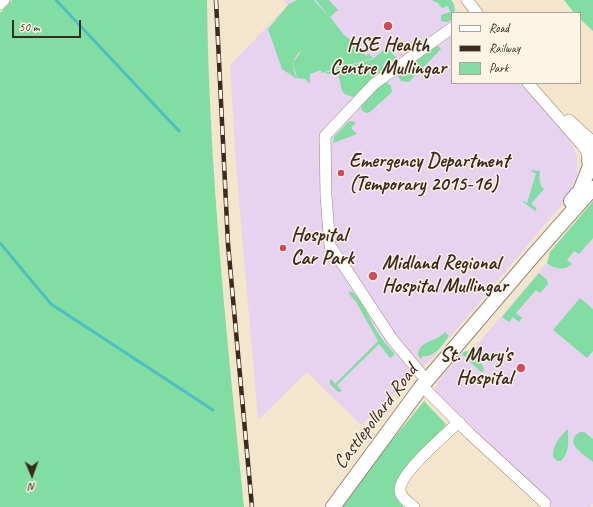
<!DOCTYPE html>
<style>
body{margin:0}
#map{position:relative;width:593px;height:507px;overflow:hidden;background:#f4e6cc;font-family:Caveat,sans-serif}
canvas{display:block}
.legend{position:absolute;left:451px;top:12px;width:130px;height:72px;box-sizing:border-box;background:#fcf5e5;border:1px solid #afa495;margin:0;padding:5px 7px;list-style:none;font-size:12px;color:#3b2a1e}
.legend li{display:flex;align-items:center;gap:8px;height:20px}
.legend b{width:20px;border:1px solid #afa495}
.north{position:absolute;left:12px;top:455px;width:40px;height:40px;-webkit-text-stroke:3px #fcf5e5;paint-order:stroke;rotate:178deg;font-size:11px;font-weight:700;line-height:16px;text-align:center;color:#3b2a1e}
.north::after{content:'';display:block;margin:auto;width:14px;height:18px;background:#3b2a1e;clip-path:polygon(50% 0,100% 100%,50% 72%,0 100%)}
.scale{position:absolute;left:12px;top:20px;width:69px;height:18px;box-sizing:border-box;border:2px solid #3b2a1e;border-top:0;padding-left:5px;font-size:12px;line-height:14px;white-space:nowrap;color:#3b2a1e;-webkit-text-stroke:3px #fcf5e5;paint-order:stroke}
</style>
<div id="map">
<canvas width="593" height="507"></canvas>
<ul class="legend">
<li><b style="height:5px;background:#fff"></b>Road</li>
<li><b style="height:5px;background:#3b2a1e"></b>Railway</li>
<li><b style="height:11px;background:#82dda3"></b>Park</li>
</ul>
<div class="north">N</div>
<div class="scale">50 m</div>
</div>
<script>
const c = document.querySelector('canvas').getContext('2d');
c.lineJoin = 'round';
function paint(path, color) { c.fillStyle = color; c.fill(path, 'evenodd'); }
function strokePath(path, color, width, dash) { c.strokeStyle = color; c.lineWidth = width; c.lineCap = dash ? 'butt' : 'round'; c.setLineDash(dash || []); c.stroke(path); }
function drawText(font, color, halo, rows, align = 'center') {
  c.font = font + ' Caveat,sans-serif'; c.lineWidth = 3; c.setLineDash([]); c.textBaseline = 'middle'; c.strokeStyle = halo; c.fillStyle = color; for (const [text, x, y, turn = 0] of rows) {
    c.save(); c.translate(x, y); c.rotate((+turn || 0) * Math.PI / 180); c.textAlign = isNaN(turn) ? turn : align; if (halo) c.strokeText(text, 0, 0); c.fillText(text, 0, 0); c.restore();
  }
}
const built = new Path2D(`
 M283 0H448L459 13H452V83H520L568 138 575 149 577 157V174L569 196 434 356 361 425 307 372 258 420 236 165 230 65 288 5Z
 M593 201V504L590 507H551L550 503 435 391V388L437 383 462 352 468 351 471 352 548 261 550 252Z`);
const green = new Path2D(`
 M12 0H207C209 170 227 338 244 507H0V13Z
 M297 0H314L329 17 316 0H329L338 10 330 17 344 35 357 45 366 56 369 54 373 58 321 73V70L310 74V84L305 79 297 78 293 63 302 50C291 59 292 67 297 79L282 69 268 29 289 4Z
 M431 0H451C455 4 455 8 454 13H452V19L447 22 441 21V15L450 12 448 6 442 8 438 3Z
 M564 0H593V31L580 19V13H574Z
 M437 45 441 49 409 82 401 81 398 76 399 72Z
 M387 47 399 61 354 97C335 93 345 86 337 75L324 73 373 59Z
 M386 82 391 86 392 92 370 112 367 113 362 111 361 104 381 84Z
 M352 121 356 123 351 128 357 134 333 143 334 137 348 122Z
 M530 170 540 171C539 178 539 184 544 189L531 204 537 208 535 211 523 202V201L527 203 536 174Z
 M593 201V238L579 254 574 251 567 260 572 264C564 271 554 269 547 263L550 252Z
 M539 273 547 280 548 284 540 293 536 290 516 313 522 318 519 322 513 317 509 322 502 317Z
 M350 291C361 296 370 320 376 330 381 338 387 346 394 353V355L390 358 379 344 337 385 342 391 338 392 330 384V380L331 379 335 384 378 341 356 302 349 294Z
 M580 298 593 309V351L587 358 553 330Z
 M445 332 449 336C442 345 435 358 422 356V359H421L418 355C419 340 435 343 445 332Z
 M467 351 471 353 473 351 484 368 483 372H481L462 354 464 352Z
 M425 400V402L446 424C437 441 387 474 395 495 397 500 401 503 404 507H342L357 483Z
 M568 429C568 441 570 452 561 461H557L553 457C552 446 560 436 568 429Z
 M580 432H584L593 439V462C584 454 562 443 580 432Z`);
const stream = new Path2D(`
 M56 0 179 131
 M0 243 51 304 213 410`);
const minor = new Path2D(`
 M467 0 477 13
 M0 4 4 0
 M528 83 583 146 587 152 589 161
 M569 120 593 142
 M428 380 422 375 392 339 348 272 330 246 326 196 325 136 374 84 452 28
 M422 386 470 434 545 503
 M414 507C409 503 400 497 400 490 399 474 446 434 459 422`);
const major = new Path2D(`
 M593 149C588 157 588 164 593 171
 M571 201 580 191 590 166
 M333 507 422 386 532 257 593 188`);
const rail = new Path2D(`
 M216 0 228 244 252 507`);
const markers = [
 [388,26,5,"#d1495b"],
 [341,173,4,"#d1495b"],
 [283,248,4,"#d1495b"],
 [373,276,5,"#d1495b"],
 [521,368,5,"#d1495b"]
];
const poiNames = [
 ["HSE Health",388,46,"center"],
 ["Centre Mullingar",388,69,"center"],
 ["Emergency Department",349,162],
 ["(Temporary 2015-16)",349,185],
 ["Hospital",291,236],
 ["Car Park",291,259],
 ["Midland Regional",382,264],
 ["Hospital Mullingar",382,287],
 ["St. Mary's",512,356,"right"],
 ["Hospital",512,379,"right"]
];
const streetNames = [
 ["Castlepollard Road",376,417,-53]
];
paint(built, '#e7d2ef');
paint(green, '#82dda3');
strokePath(stream, '#4fbec4', 3);
strokePath(minor, '#988875', 12);
strokePath(major, '#988875', 16);
strokePath(minor, '#fff', 11);
strokePath(major, '#fff', 14);
strokePath(rail, '#3b2a1e', 4.5);
strokePath(rail, '#fcf5e5', 3, [9]);
for (const [x, y, r, color] of markers) { const dot = new Path2D(); dot.arc(x, y, r, 0, 2 * Math.PI); c.fillStyle = color; c.fill(dot); strokePath(dot, '#fcf5e5', 1.5); }
drawText('bold 20px', '#3b2a1e', '#fcf5e5', poiNames, 'left');
drawText('20px', '#3b2a1e', '#fcf5e5', streetNames);
</script>
